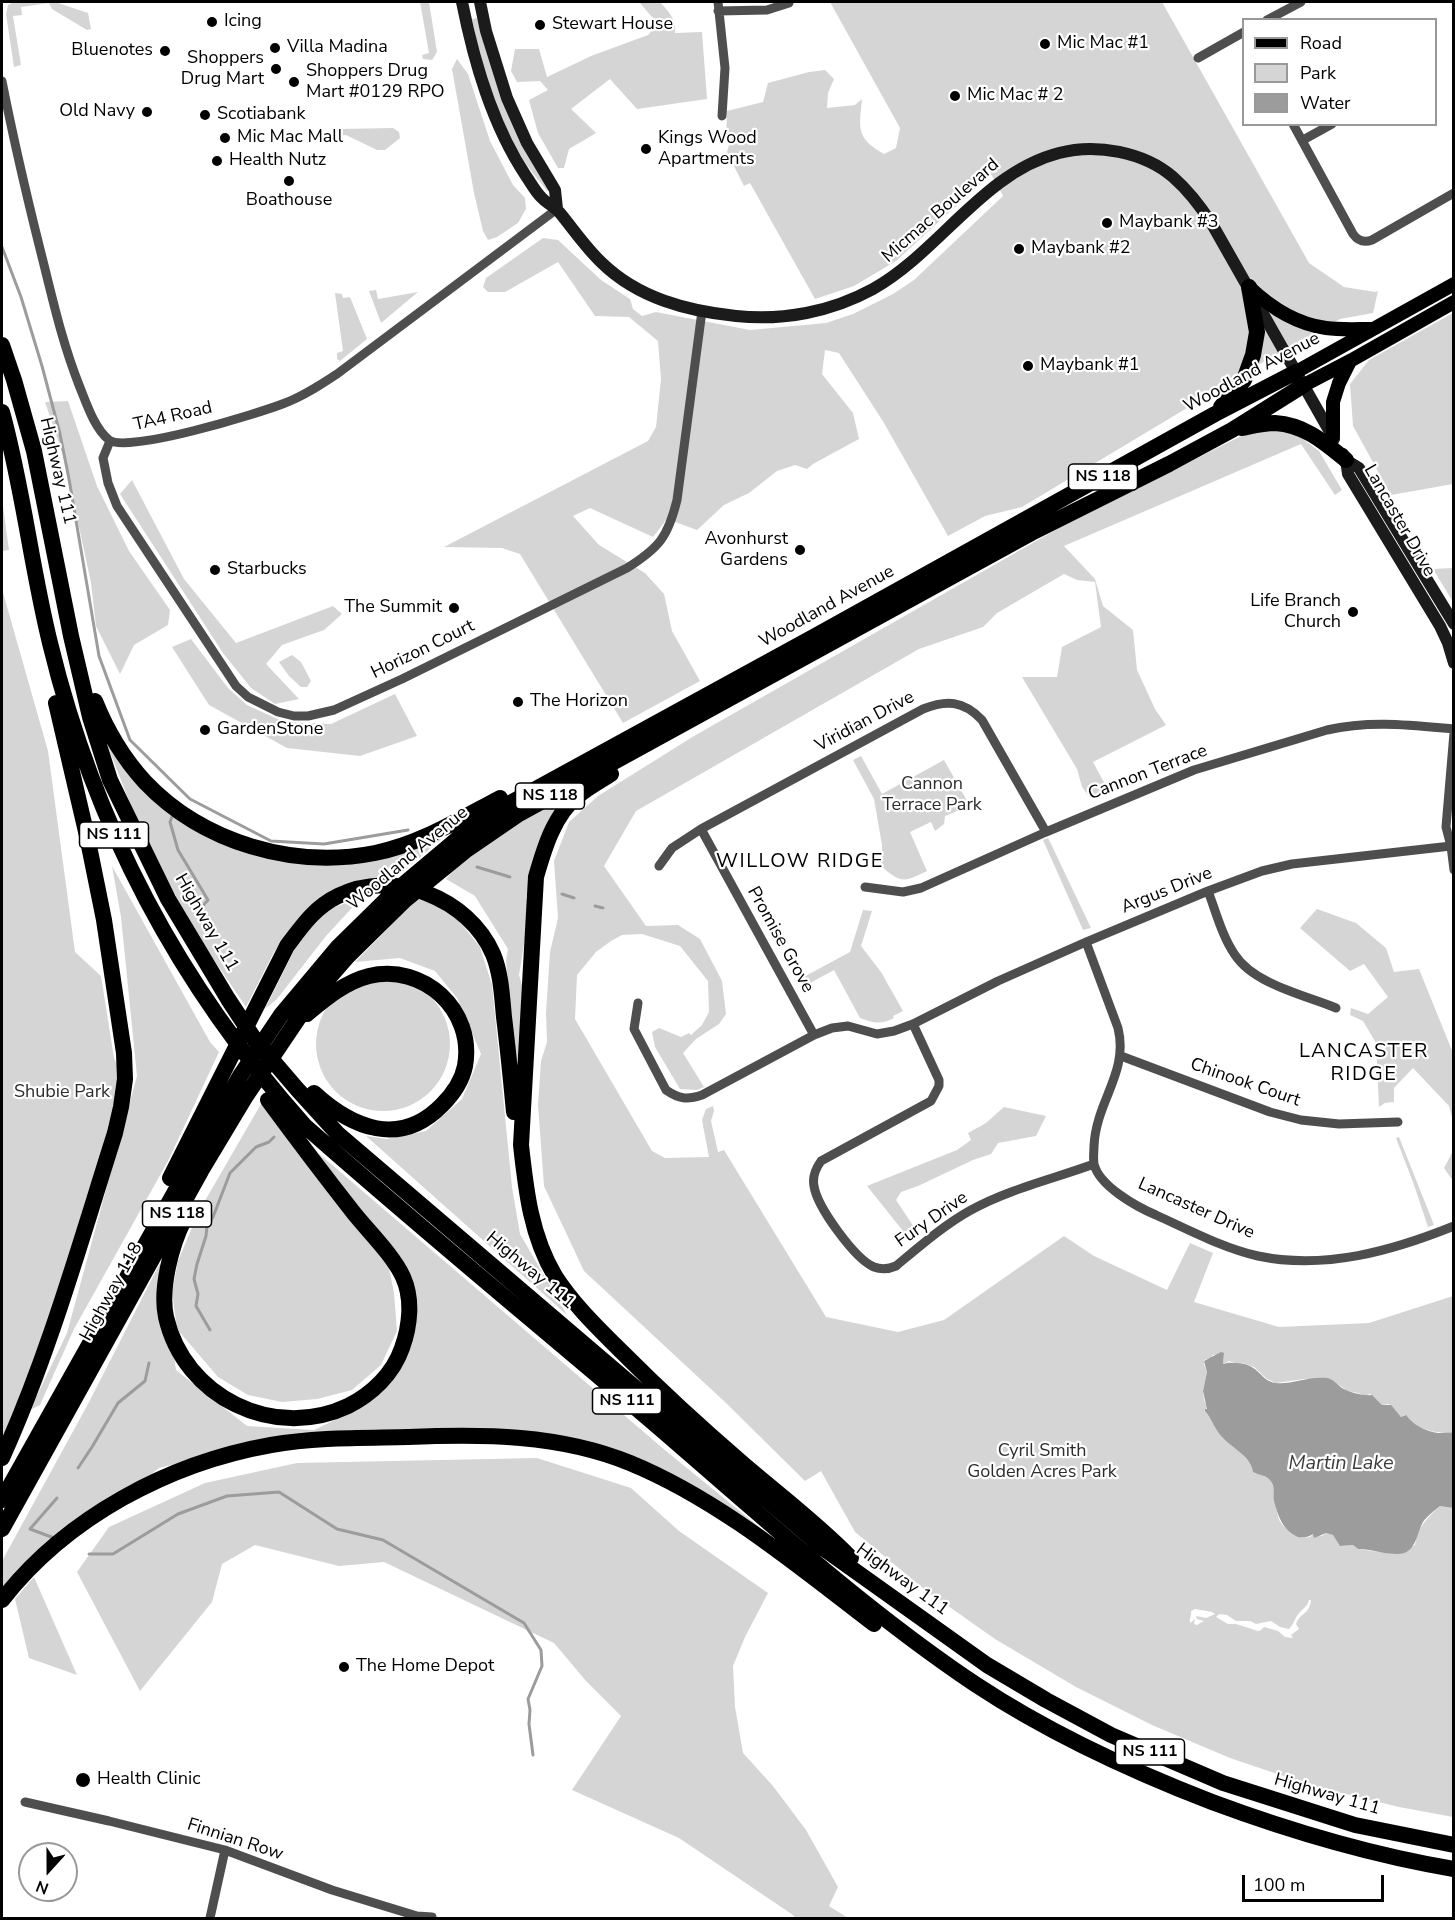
<!DOCTYPE html>
<style>
body{margin:0}
#map{position:relative;width:1455px;height:1920px;overflow:hidden;background:#fff;font-family:"Nunito Sans",sans-serif}
canvas{display:block}
.frame{position:absolute;inset:0;border:3px solid #000;pointer-events:none}
.legend{position:absolute;left:1242px;top:18px;width:195px;height:108px;box-sizing:border-box;background:#fff;border:2px solid #999;margin:0;padding:8px 10px;list-style:none;font-size:18px;color:#000}
.legend li{display:flex;align-items:center;gap:12px;height:30px}
.legend b{width:30px;border:2px solid #999}
.north{position:absolute;left:18px;top:1842px;width:60px;height:60px;box-sizing:border-box;background:#fff;border:2px solid #999;border-radius:50%;rotate:201deg;font-size:16px;font-weight:700;line-height:24px;text-align:center;color:#000}
.north::after{content:'';display:block;margin:auto;width:21px;height:27px;background:#000;clip-path:polygon(50% 0,100% 100%,50% 72%,0 100%)}
.scale{position:absolute;left:1242px;top:1875px;width:142px;height:27px;box-sizing:border-box;border:3px solid #000;border-top:0;padding-left:8px;font-size:18px;line-height:21px;white-space:nowrap;color:#000;-webkit-text-stroke:4px #fff;paint-order:stroke}
</style>
<div id="map">
<canvas width="1455" height="1920"></canvas>
<div class="frame"></div>
<ul class="legend">
<li><b style="height:8px;background:#000"></b>Road</li>
<li><b style="height:16px;background:#d5d5d5"></b>Park</li>
<li><b style="height:16px;background:#9c9c9c"></b>Water</li>
</ul>
<div class="north">N</div>
<div class="scale">100 m</div>
</div>
<script>
const c = document.querySelector('canvas').getContext('2d');
c.lineJoin = 'round';
function paint(path, color) { c.fillStyle = color; c.fill(path, 'evenodd'); }
function strokePath(path, color, width, dash) { c.strokeStyle = color; c.lineWidth = width; c.lineCap = dash ? 'butt' : 'round'; c.setLineDash(dash || []); c.stroke(path); }
function drawText(font, color, halo, rows, align = 'center') {
  c.font = font + ' "Nunito Sans",sans-serif'; c.lineWidth = 4.5; c.setLineDash([]); c.textBaseline = 'middle'; c.strokeStyle = halo; c.fillStyle = color; for (const [text, x, y, turn = 0] of rows) {
    c.save(); c.translate(x, y); c.rotate((+turn || 0) * Math.PI / 180); c.textAlign = isNaN(turn) ? turn : align; if (halo) c.strokeText(text, 0, 0); c.fillText(text, 0, 0); c.restore();
  }
}
const green = new Path2D(`
 M14 2H55L88 13 91 29 87 30 52 9 49 3 21 7 22 15 13 16 21 65 14 67 6 14 8 5Z
 M420 2H429L437 52 432 60 423 59 422 55 429 53Z
 M639 2H660C668 11 677 20 675 33L702 32 707 99 637 109 610 79 571 109 596 133 569 149 564 168H558L538 133 529 100 548 90 540 81 517 82 511 71 515 49H539L547 77 591 56 648 35 658 24Z
 M830 2H1162L1309 263 1344 287 1375 292 1378 291 1373 313 1340 319 1217 388 1207 396 1022 507 985 516 948 536 884 423 839 353 825 350 822 374 853 413 859 439 813 464 807 469 795 465 777 471 749 493 724 505 697 530 667 519 653 537 590 508 573 516 599 545 645 573 664 594 672 631 700 681 623 723 520 554 502 548 444 547 648 441 656 427 661 379 658 341 629 317 595 316 558 262 505 292H488L483 287 486 278 543 238 558 240 601 280 630 299 633 309 642 316 656 312 750 330 826 323 853 314 893 294 914 280 1003 196 991 174 896 261 854 286 815 299 750 183 744 186 727 152 729 145 726 139 727 111 763 102 768 83 809 72 825 70 834 79 828 93 827 108 855 105 862 99C859 129 856 138 884 154L896 148 900 128Z
 M477 18 500 94 549 189 547 191C540 181 531 172 525 162 498 119 481 68 472 19Z
 M457 59 468 74 490 141 513 185 525 198 526 209 518 223 497 237 488 240 483 231 474 193 452 69Z
 M393 128 399 132 400 138 385 150H377L346 135 332 137 341 129Z
 M376 290 378 299 418 292 381 323 369 291Z
 M335 293 342 294 343 298 350 297 367 339 340 361 337 359V353L343 351Z
 M1453 313V484L1391 495 1353 426 1350 384 1369 360Z
 M68 401 97 486 129 551 170 610 168 625 134 645 120 674 96 626 91 583 65 461 45 402Z
 M1288 428 1319 451 1342 490 1335 495 1301 444 1064 546 1095 579 1103 606 1133 630 1137 670 1155 709 1166 725 1093 762 1107 788 1090 798 1082 787 1077 769 1022 677H1057L1062 647 1101 627 1095 582 1077 580 1064 574 997 613 983 627 919 649 636 811 604 866 646 926 678 925 700 939 722 981 726 1014 719 1024 696 1039 683 1053 704 1087 697 1090 680 1089 655 1047 652 1032 659 1028 681 1037 689 1033 691 1035 702 1025 709 1012 708 981 680 946 642 934 622 935 611 941 596 952 577 975 575 1019 652 1151 665 1158 709 1157 702 1120 706 1109 713 1106 714 1111 711 1121 718 1152 724 1150 826 1317 898 1332 944 1320 1064 1236 1094 1256 1167 1290 1190 1243 1213 1253 1194 1302 1279 1327 1369 1323 1453 1296V1433C1448 1432 1444 1433 1439 1432 1427 1432 1412 1424 1405 1415L1401 1417 1389 1404 1382 1405 1370 1394 1365 1396 1358 1393 1348 1391 1330 1379H1304L1276 1383 1267 1379 1254 1367 1242 1363H1234L1229 1361 1223 1364 1224 1354 1213 1355 1211 1358 1204 1360V1364L1207 1372 1203 1391 1204 1400 1207 1407 1205 1411 1224 1439 1232 1444 1251 1464 1254 1473C1257 1474 1261 1474 1264 1475 1279 1480 1273 1511 1281 1523 1285 1529 1296 1534 1301 1538L1310 1537 1313 1534 1322 1536 1326 1533 1333 1535 1341 1546 1353 1545 1358 1549 1393 1554 1415 1545C1417 1527 1428 1517 1440 1506L1453 1508V1817L1399 1807 1313 1786 1230 1758 1152 1725 1076 1687 995 1639 924 1589 855 1532 821 1471 805 1481 726 1403 584 1271 544 1186 538 1105 541 1061 547 1042 546 1013 550 952 558 918 554 861 569 822 598 796 694 736 1059 528 1245 434ZM1309 1600H1311C1309 1616 1300 1612 1296 1624L1299 1629 1291 1635 1293 1638 1285 1637 1278 1631 1264 1627 1261 1630 1258 1631 1236 1624H1228L1216 1617 1219 1614 1227 1615 1236 1621H1250L1256 1624 1271 1621 1280 1627 1289 1629C1293 1625 1294 1621 1297 1616 1301 1609 1307 1608 1309 1600ZM1195 1609 1212 1612 1215 1614 1206 1618 1196 1616 1197 1619 1204 1621 1197 1625 1194 1624 1195 1619 1190 1623C1189 1619 1192 1615 1191 1611Z
 M132 480 184 579 236 643 333 606 342 614 324 630 282 645 266 664 299 699 275 704 251 688 223 653 120 494Z
 M2 499 9 550 2 551Z
 M1453 568H1454L1453 602 1433 569Z
 M2 589 48 751 75 952 101 976 114 1058 124 1080 119 1123 2 1448Z
 M191 639 228 688 247 705 284 722 331 724 395 694 417 736 360 756 287 748 209 705 172 647Z
 M292 655 301 662 311 681 307 687H301L289 676 279 662Z
 M104 737 139 781 277 858 444 837 393 880 298 919 274 952 246 1007 193 929 139 826Z
 M861 756 882 794 944 760 970 806 945 816 944 824 935 831 931 822 910 832 927 871C904 882 902 884 882 867V845L874 799 853 760Z
 M561 798 526 898 531 902 519 975 525 995 516 1070 506 961 508 949 475 896 446 879C474 844 522 821 561 798Z
 M1048 838 1052 846 1091 928 1083 930 1043 840Z
 M112 866 210 1042 219 1052 168 1161 74 1329 40 1405 30 1410 67 1333 137 1076 121 917Z
 M362 897 326 936 277 999 265 1009 311 916Z
 M417 899 437 905 460 922 480 947 492 985 512 1187 520 1234 567 1315 366 1136 387 1139 426 1131 462 1099 481 1054 457 998 435 971 400 958 355 962Z
 M1317 909 1356 923 1386 948 1394 972 1419 969 1453 1053V1121L1449 1106 1413 1068 1394 1088V1102L1385 1103 1379 1107 1376 1043 1363 1021 1350 1015 1351 1008 1368 1014 1388 997 1364 964 1350 971 1300 928Z
 M863 910 872 911 861 946 881 972 903 1011 893 1016 894 1018C881 1025 873 1023 860 1018L834 970 803 987 798 980 850 952Z
 M316 1044a67 67 0 1 1 134 0a67 67 0 1 1-134 0Z
 M261 1104 309 1165 387 1258 394 1293 397 1331 381 1365 352 1390 317 1399 282 1402 248 1395 218 1377 177 1329 172 1292 178 1261 199 1211Z
 M1004 1107 1046 1116 1036 1136 998 1143 991 1154 973 1160 918 1186 901 1192 896 1200 914 1227 907 1236 867 1186 957 1150 971 1140 968 1133 986 1123Z
 M1399 1137 1434 1225 1428 1227 1413 1182 1396 1138Z
 M1453 1151 1454 1180 1453 1181 1444 1168Z
 M317 1152 666 1451 779 1543 686 1490 563 1440 283 1437 159 1468 2 1592V1561L88 1404 160 1263 176 1370 247 1426 314 1430 341 1417 360 1403 412 1336 399 1263Z
 M537 1458 631 1488 679 1531 768 1593 745 1637 733 1666 735 1707 743 1753 773 1786 806 1830 838 1887 829 1906 848 1918H795L793 1915 679 1838 572 1790 621 1716 586 1681 554 1643 384 1562 339 1566 255 1545 222 1564 212 1602 140 1691 77 1572 109 1527 205 1483 297 1463Z
 M34 1577 77 1675 29 1658 15 1599Z`);
const water = new Path2D(`
 M1221 1352 1224 1353 1223 1364C1229 1362 1230 1363 1236 1363 1261 1364 1259 1381 1276 1383 1290 1385 1309 1376 1327 1378 1333 1379 1337 1384 1342 1388 1351 1393 1364 1396 1372 1395L1382 1405H1391L1401 1417 1406 1415C1412 1424 1427 1432 1438 1433 1443 1433 1448 1432 1453 1433V1508L1440 1506C1433 1512 1428 1515 1423 1522 1416 1535 1416 1555 1396 1554 1383 1554 1371 1549 1358 1549L1353 1545 1340 1546 1333 1535 1326 1533 1314 1538 1313 1534C1309 1537 1301 1539 1296 1536 1282 1529 1278 1515 1274 1501 1273 1495 1275 1489 1272 1483 1267 1474 1260 1476 1253 1472 1252 1458 1233 1448 1224 1439 1216 1432 1212 1419 1205 1411V1409H1207L1203 1391 1207 1372 1204 1361Z`);
const stream = new Path2D(`
 M2 247 21 297 42 366 60 434 69 479 99 656 130 740 190 799 271 841 324 844 408 830
 M173 814 170 822 178 850 208 900 197 912
 M477 867 510 877
 M562 894 574 898
 M595 906 603 908
 M210 1330 196 1306 198 1294 194 1279 197 1264 206 1236 207 1226 213 1217 230 1173 256 1147 269 1142 274 1137
 M78 1468 92 1447 118 1403 145 1381 149 1363
 M54 1538 30 1529 57 1498
 M89 1554H113L178 1514 227 1496 279 1492 337 1529 383 1540 524 1623 541 1650 542 1666 528 1699 530 1710 529 1724 533 1755`);
const street = new Path2D(`
 M718 2 725 68 722 116
 M718 11 767 10 789 3
 M1267 20 1301 2
 M1198 58 1244 32
 M2 81C13 137 26 193 40 249 52 296 61 339 79 385 86 402 94 428 109 440 127 454 260 413 285 403 304 396 320 385 337 374L557 209
 M1293 124 1353 234C1358 241 1364 243 1372 240L1454 193
 M1303 140 1332 124
 M110 441 103 458 108 483 117 506 236 686 248 697 278 712 294 716H308L334 710 402 679 627 568C659 548 668 537 677 500L702 311
 M1454 733 1446 827 1451 846 1454 870
 M701 829 814 1035
 M659 866 672 848 701 829 923 709C946 700 963 700 982 720L1046 832
 M865 887 903 892 921 888 1046 832 1194 770 1327 730C1370 720 1410 725 1454 729
 M1208 891C1216 912 1222 936 1235 955 1254 984 1304 995 1336 1008
 M1086 942 1118 1028C1129 1073 1096 1101 1094 1146 1094 1151 1093 1159 1094 1164 1099 1186 1137 1207 1156 1215 1189 1230 1223 1248 1258 1256 1325 1270 1392 1251 1454 1226
 M638 1003 634 1029 666 1090C679 1099 687 1100 702 1095L814 1035 832 1028 848 1026 877 1034 894 1031 913 1024 998 981 1086 942 1208 891 1262 871 1292 864 1451 846
 M913 1024 939 1080V1086L931 1101 821 1161C816 1168 812 1176 814 1186 817 1207 855 1259 874 1267 882 1270 889 1269 896 1266 920 1246 944 1225 971 1210 1009 1189 1053 1179 1094 1164
 M1121 1056 1270 1112 1301 1120 1339 1124 1398 1122
 M25 1802 109 1821 225 1850 332 1890 417 1916 432 1917V1918
 M210 1918 225 1850`);
const secondary = new Path2D(`
 M462 2C474 62 492 125 526 176 531 183 535 191 541 197 546 203 554 206 560 213 574 230 586 248 602 263 638 298 687 311 736 316 783 321 831 312 873 289 939 252 984 172 1059 153 1096 143 1144 152 1173 177 1189 191 1201 207 1212 224L1334 439
 M480 2 486 31 507 98 527 143 555 190 557 209
 M1343 454 1346 460 1348 474 1440 626 1448 643 1454 663
 M1346 460 1359 468 1454 624`);
const primary = new Path2D(`
 M1249 287C1270 307 1296 324 1326 328 1341 330 1357 329 1372 329
 M1296 372 1454 284
 M1304 385 1350 361 1454 302
 M1333 436V402L1339 383 1350 361`);
const highway = new Path2D(`
 M2 345 14 380 34 451 71 636 90 717 110 780 168 899 228 999 255 1040 297 1089 337 1133 823 1548 987 1665 1046 1700 1111 1735 1223 1783 1355 1825 1454 1845
 M1221 407 1244 380 1253 355 1257 332 1249 287
 M2 412C23 488 31 566 50 643 94 825 180 987 305 1126 418 1226 535 1322 650 1420 755 1510 860 1607 975 1684 1049 1733 1129 1770 1212 1802 1290 1831 1371 1855 1454 1869
 M1242 428C1252 426 1264 423 1275 423 1305 425 1324 442 1346 460
 M95 701C107 731 123 758 145 782 203 843 294 869 375 853 420 844 460 819 500 798
 M611 774C600 781 589 787 579 795 554 814 544 849 536 877L521 1145C526 1191 531 1236 555 1276 573 1304 598 1328 621 1351 660 1390 700 1427 741 1462 778 1494 817 1523 851 1558
 M307 1014C325 999 345 982 369 976 423 963 475 1010 465 1066 462 1081 453 1094 442 1105 400 1148 352 1128 314 1093
 M170 1178 287 946C302 926 315 907 338 896 393 868 469 898 493 954 501 973 502 996 504 1017 508 1049 511 1080 514 1112
 M184 1220C171 1246 160 1289 166 1317 184 1397 274 1441 348 1406 372 1394 393 1374 402 1348 410 1326 413 1299 403 1277 393 1255 368 1231 353 1212 324 1175 296 1138 268 1100
 M2 1458C49 1354 80 1243 115 1133L121 1107 125 1079 124 1053 104 920 87 836 56 703
 M2 1500 240 1076 281 1015 338 947 393 893 456 840 486 818 512 802 817 635 1215 414 1296 372
 M2 1529 201 1171 246 1096 314 995 348 956 405 900 465 851 519 814 1035 531 1169 464 1232 430 1304 385
 M2 1600C67 1517 169 1463 271 1445 316 1437 363 1438 408 1437 483 1434 559 1434 630 1463 718 1499 798 1566 874 1624`);
const markers = [
 [212,22,6,"#000"],
 [540,25,6,"#000"],
 [1045,44,6,"#000"],
 [275,48,6,"#000"],
 [165,51,6,"#000"],
 [276,69,6,"#000"],
 [294,82,6,"#000"],
 [955,96,6,"#000"],
 [147,112,6,"#000"],
 [205,115,6,"#000"],
 [225,138,6,"#000"],
 [646,149,6,"#000"],
 [217,161,6,"#000"],
 [289,181,6,"#000"],
 [1107,223,6,"#000"],
 [1019,249,6,"#000"],
 [1028,366,6,"#000"],
 [800,550,6,"#000"],
 [215,570,6,"#000"],
 [454,608,6,"#000"],
 [1353,612,6,"#000"],
 [518,702,6,"#000"],
 [205,730,6,"#000"],
 [344,1667,6,"#000"],
 [83,1780,8,"#000"]
];
const shields = [
 [1103,477,69],
 [550,796,69],
 [114,835,69],
 [177,1214,69],
 [627,1401,69],
 [1150,1752,69]
];
const shieldNames = [
 ["NS 118",1103,477],
 ["NS 118",550,796],
 ["NS 111",114,835],
 ["NS 118",177,1214],
 ["NS 111",627,1401],
 ["NS 111",1150,1752]
];
const poiNames = [
 ["Icing",224,22],
 ["Stewart House",552,25],
 ["Mic Mac #1",1057,44],
 ["Villa Madina",287,48],
 ["Bluenotes",153,51,"right"],
 ["Shoppers",264,59,"right"],
 ["Drug Mart",264,80,"right"],
 ["Shoppers Drug",306,72],
 ["Mart #0129 RPO",306,93],
 ["Mic Mac # 2",967,96],
 ["Old Navy",135,112,"right"],
 ["Scotiabank",217,115],
 ["Mic Mac Mall",237,138],
 ["Kings Wood",658,139],
 ["Apartments",658,160],
 ["Health Nutz",229,161],
 ["Boathouse",289,201,"center"],
 ["Maybank #3",1119,223],
 ["Maybank #2",1031,249],
 ["Maybank #1",1040,366],
 ["Avonhurst",788,540,"right"],
 ["Gardens",788,561,"right"],
 ["Starbucks",227,570],
 ["Life Branch",1341,602,"right"],
 ["Church",1341,623,"right"],
 ["The Summit",442,608,"right"],
 ["The Horizon",530,702],
 ["GardenStone",217,730],
 ["The Home Depot",356,1667],
 ["Health Clinic",97,1780]
];
const streetNames = [
 ["Micmac Boulevard",941,211,-41],
 ["Woodland Avenue",1252,373,-28],
 ["TA4 Road",173,417,-13],
 ["Highway 111",57,471,77],
 ["Lancaster Drive",1399,521,60],
 ["Woodland Avenue",827,607,-29],
 ["Horizon Court",423,650,-26],
 ["Viridian Drive",865,722,-28],
 ["Cannon Terrace",1148,773,-21],
 ["Woodland Avenue",408,859,-40],
 ["Argus Drive",1167,891,-22],
 ["Highway 111",206,923,60],
 ["Promise Grove",780,940,61],
 ["Chinook Court",1245,1083,19],
 ["Lancaster Drive",1196,1209,24],
 ["Fury Drive",932,1220,-35],
 ["Highway 111",530,1271,40],
 ["Highway 118",112,1292,-61],
 ["Highway 111",902,1580,36],
 ["Highway 111",1327,1795,16],
 ["Finnian Row",235,1840,18]
];
const parkNames = [
 ["Cannon",932,785],
 ["Terrace Park",932,806],
 ["Shubie Park",62,1093],
 ["Cyril Smith",1042,1452],
 ["Golden Acres Park",1042,1473]
];
const neighbourhoodNames = [
 ["WILLOW RIDGE",800,862],
 ["LANCASTER",1364,1052],
 ["RIDGE",1364,1075]
];
const waterNames = [
 ["Martin Lake",1341,1464]
];
paint(green, '#d5d5d5');
paint(water, '#9c9c9c');
strokePath(stream, '#9c9c9c', 3);
strokePath(street, '#4e4e4e', 9);
strokePath(secondary, '#1b1b1b', 12);
strokePath(primary, '#000', 14);
strokePath(highway, '#000', 16);
for (const [x, y, r, color] of markers) { const dot = new Path2D(); dot.arc(x, y, r, 0, 2 * Math.PI); c.fillStyle = color; c.fill(dot); strokePath(dot, '#fff', 2); }
for (const [x, y, w] of shields) { const box = new Path2D(); box.roundRect(x - w / 2, y - 13, w, 26, 4.5); c.fillStyle = '#fff'; c.fill(box); strokePath(box, '#000', 1.5); }
drawText('bold 16px', '#000', null, shieldNames);
drawText('18px', '#000', '#fff', poiNames, 'left');
drawText('18px', '#000', '#fff', streetNames);
drawText('18px', '#2c2c2c', '#fff', parkNames);
c.letterSpacing = '1.5px';
drawText('20px', '#000', '#fff', neighbourhoodNames);
c.letterSpacing = '0px';
drawText('italic 20px', '#3d3d3d', '#fff', waterNames);
</script>
